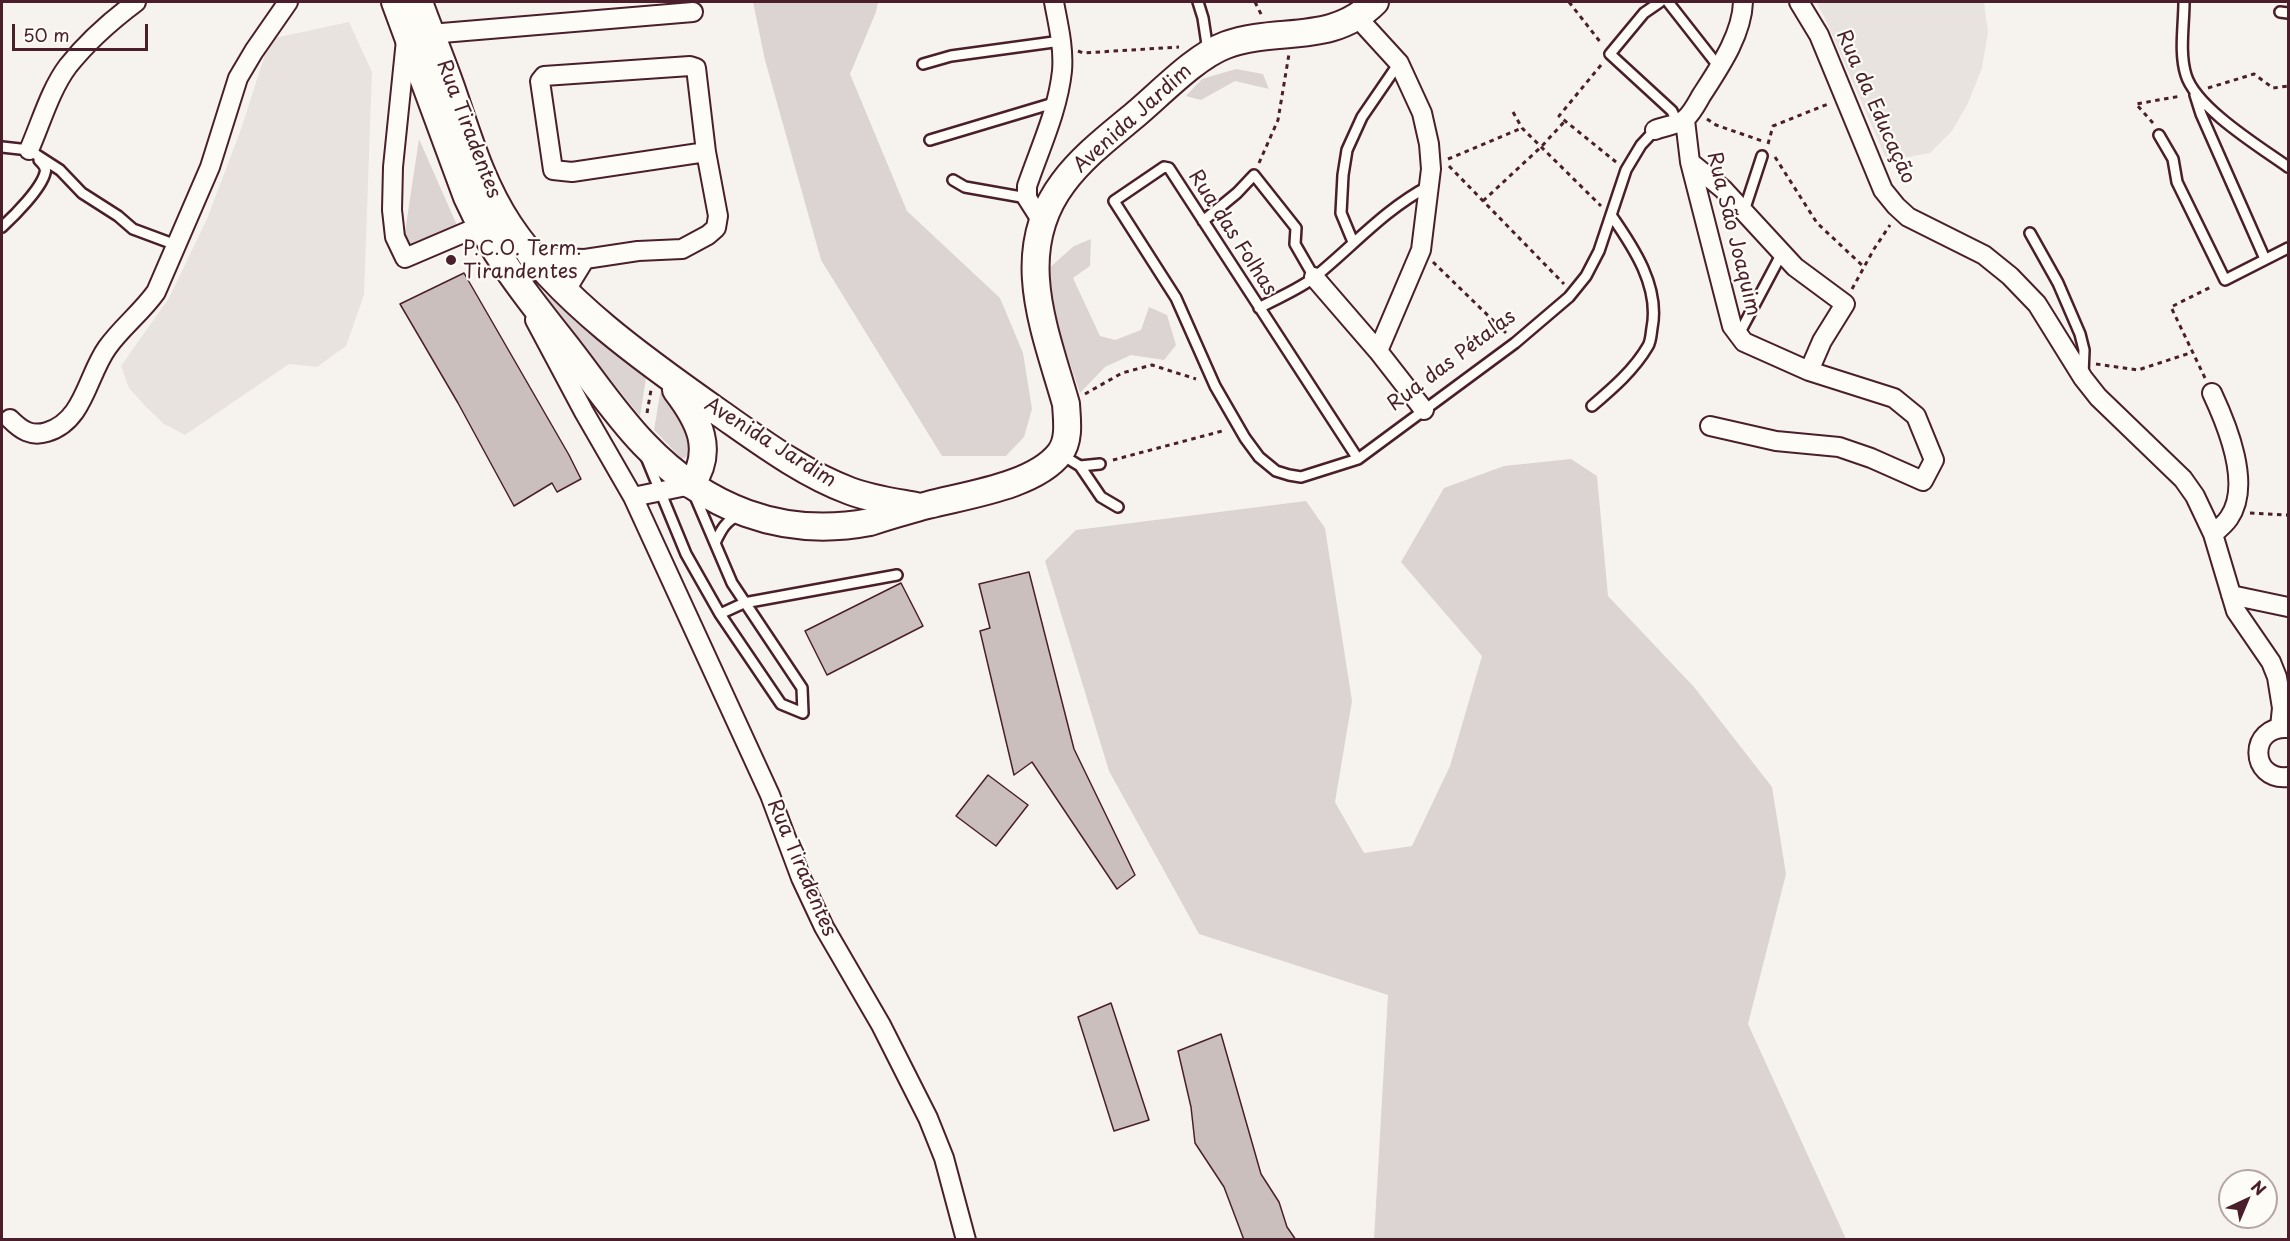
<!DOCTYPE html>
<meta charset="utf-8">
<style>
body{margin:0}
#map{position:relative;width:2290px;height:1241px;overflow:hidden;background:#f6f3ef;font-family:"Playpen Sans",sans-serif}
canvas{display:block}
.frame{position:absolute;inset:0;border:3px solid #4a1f2b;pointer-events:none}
.north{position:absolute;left:2218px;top:1169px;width:60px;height:60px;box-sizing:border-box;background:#fdfcf7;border:2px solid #b5a4a5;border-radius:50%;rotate:44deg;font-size:16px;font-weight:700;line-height:24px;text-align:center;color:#4a1f2b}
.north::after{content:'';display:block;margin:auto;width:21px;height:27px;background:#4a1f2b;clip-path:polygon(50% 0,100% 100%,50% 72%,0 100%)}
.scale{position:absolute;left:12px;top:24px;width:136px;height:27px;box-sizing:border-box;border:3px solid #4a1f2b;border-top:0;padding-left:8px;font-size:18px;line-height:21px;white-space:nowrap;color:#4a1f2b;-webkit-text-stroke:4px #fdfcf7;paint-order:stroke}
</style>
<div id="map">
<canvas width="2290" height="1241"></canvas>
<div class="frame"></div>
<div class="north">N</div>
<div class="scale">50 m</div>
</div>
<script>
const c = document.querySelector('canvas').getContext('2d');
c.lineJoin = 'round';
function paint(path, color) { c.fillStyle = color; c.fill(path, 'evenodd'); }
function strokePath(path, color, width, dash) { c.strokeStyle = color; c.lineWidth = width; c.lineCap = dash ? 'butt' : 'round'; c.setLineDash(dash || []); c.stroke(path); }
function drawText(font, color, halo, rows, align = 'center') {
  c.font = font + ' "Playpen Sans",sans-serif'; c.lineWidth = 4.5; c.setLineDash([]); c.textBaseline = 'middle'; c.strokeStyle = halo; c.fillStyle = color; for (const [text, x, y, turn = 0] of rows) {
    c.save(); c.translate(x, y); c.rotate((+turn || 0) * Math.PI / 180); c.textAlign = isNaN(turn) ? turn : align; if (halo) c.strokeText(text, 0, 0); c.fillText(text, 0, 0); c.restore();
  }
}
const built = new Path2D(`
 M1816 2H1984L1988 32 1982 68 1968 103 1952 131 1930 153 1887 161 1824 16Z
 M349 22 372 72 364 295 346 346 317 367 289 364 185 435 164 424 146 407 129 388 121 366 169 298 207 219 241 129 270 39Z`);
const green = new Path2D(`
 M753 2H878L876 12 850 74 907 211 1000 298 1023 353 1032 409 1024 437 1006 456H942L821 260 765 60Z
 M1236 69 1263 74 1269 89 1235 81 1201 100 1186 96 1202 79Z
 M419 139 460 232 402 252Z
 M1091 239 1090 266 1073 278 1100 336 1115 340 1141 330 1149 307 1167 315 1176 345 1164 360 1131 355 1105 367 1080 393 1055 319 1049 268 1074 246Z
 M533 284 646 378 640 416Z
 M661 388 680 413 694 438 693 454 682 459 654 430Z
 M1571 459 1597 476 1608 596 1694 687 1772 787 1786 874 1748 1024 1846 1239H1374L1388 995 1199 934 1109 771 1045 561 1076 530 1306 501 1325 528 1352 701 1335 802 1364 853 1412 846 1450 766 1482 656 1401 562 1444 488 1504 466Z`);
const building = new Path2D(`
 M464 273 569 455 581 479 557 492 552 483 514 506 458 403 400 304Z
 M1029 572 1074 749 1135 875 1117 889 1032 762 1014 775 980 631 990 628 979 584Z
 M901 583 923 626 827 675 805 631Z
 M988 775 1028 805 996 846 956 816Z
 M1111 1003 1149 1120 1114 1131 1078 1017Z
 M1221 1034 1261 1174 1279 1202 1287 1227 1296 1240H1244L1224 1187 1195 1143 1191 1107 1178 1051Z`);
const path = new Path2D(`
 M1255 2 1262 16
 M1569 2 1601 43
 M1078 51 1083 53 1179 47
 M1601 65 1559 116 1616 162
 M2208 88 2254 74 2273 88 2288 86
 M1513 112 1522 128 1601 206
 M1707 119 1716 125 1765 142
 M2153 123 2136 104 2181 96
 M1768 144 1773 126 1828 104
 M1775 157 1817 223 1864 267
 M1448 159 1522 128
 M1259 163 1278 120 1289 54
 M1449 166 1564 284
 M1483 201 1541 147 1565 121
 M1433 262 1506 333
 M1852 289 1874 249 1890 225
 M2096 364 2138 370 2193 352
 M2205 378 2171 307 2213 286
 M1085 394 1122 373 1152 365 1196 379
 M647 413 651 390
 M1113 460 1226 430
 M2250 513 2288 515`);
const lane = new Path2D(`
 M1198 2 1203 18 1208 51
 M1660 2 1644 13 1610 54 1672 111 1677 122
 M1668 2 1719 67
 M2184 2C2184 25 2179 53 2186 75 2196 108 2260 147 2288 167
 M2280 12 2288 13
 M923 64 951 56 1061 41
 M2195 95 2201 114 2265 259
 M2159 135 2173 159 2177 182 2225 280 2288 248
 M930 140 1057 102
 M2 147 29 150 60 170 82 193 118 216 133 229 176 245
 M953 180 965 187 1027 198
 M1744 211 1762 156
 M1203 221 1237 193 1254 175 1296 228 1295 244 1314 277
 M2 227C14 216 41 189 45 173 47 168 43 164 39 160
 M2030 233 2058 283 2080 334 2084 350 2083 375
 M1353 242 1341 213 1343 175 1347 150 1362 117 1399 63
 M1259 308C1277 298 1300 289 1316 276 1354 245 1385 209 1429 186
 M1738 336 1782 253
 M1592 406C1613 388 1634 370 1648 346 1651 341 1651 334 1652 328 1660 287 1634 248 1611 215
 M1062 455 1080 466 1101 497 1118 507
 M646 457 686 554 720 614 781 704 803 713 802 688 732 583 694 494
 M1358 459 1169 168 1164 167 1114 201 1176 298 1215 386 1245 438 1259 457 1276 471 1289 475 1301 477 1358 459 1515 343 1569 297 1586 276 1599 251 1626 170 1641 145 1655 130
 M1080 466 1100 464
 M715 543C721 530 726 520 740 515
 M720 614 744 603 897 575`);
const street = new Path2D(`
 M1799 2 1819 35 1883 190 1896 206 1908 217 1984 255 2010 276 2037 304 2083 378 2098 397 2183 479 2195 496 2213 534 2236 611 2271 662 2277 677 2282 708 2280 727
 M1356 16 1399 63 1422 113 1429 144 1431 169 1421 250 1378 351
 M430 34 693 12
 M406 40 393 167 392 210 395 237 405 258 480 226H491
 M1685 120 1690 162 1732 326 1744 342 1809 371 1894 398 1916 416 1934 460 1923 481 1871 458 1839 447 1776 441 1710 426
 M1655 130C1664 126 1678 125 1685 119 1692 113 1697 103 1701 96 1719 68 1742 35 1743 2
 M29 150C41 123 50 90 68 66 87 42 112 20 136 2
 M1690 162 1723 189 1795 267 1845 304 1822 341 1809 371
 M1041 220 1027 198V186C1040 148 1058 110 1062 71 1064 47 1058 24 1054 2
 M527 257 585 259 638 251 682 249 708 235 716 228 718 216 706 152 696 68 690 66 544 76 540 81 553 170 572 172 706 152
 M1314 277 1378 351 1424 410
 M566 290 585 259
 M535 320 584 412 633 497 770 795 801 878 824 927 881 1025 928 1118 944 1158 966 1240
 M2212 393C2227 425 2252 485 2229 518 2225 524 2219 529 2213 534
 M10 419C21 430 31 437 47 432 84 421 87 376 107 348 121 328 141 313 156 292L210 167 238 78 254 51 288 2
 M633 497 691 485
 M2231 595 2288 607
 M2288 728C2248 725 2249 781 2288 777`);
const secondary = new Path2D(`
 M395 2 467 197C494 257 530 300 570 351 594 382 617 416 644 444 705 508 782 539 870 522 889 516 908 510 928 505 966 495 1035 486 1060 453 1070 440 1067 420 1066 404 1045 330 1011 252 1063 183 1083 156 1111 135 1136 114 1161 93 1196 56 1226 45 1278 26 1331 46 1375 2
 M419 2C429 30 441 58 451 87 467 133 481 183 509 225 559 300 647 362 721 414 761 442 804 474 850 491 871 499 894 502 916 506
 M676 390C699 420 715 450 691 485`);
const markers = [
 [451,260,6,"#4a1f2b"]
];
const streetNames = [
 ["Rua da Educação",1875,107,66],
 ["Avenida Jardim",1133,119,-42],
 ["Rua Tiradentes",468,129,69],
 ["Rua das Folhas",1232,233,57],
 ["Rua São Joaquim",1733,234,76],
 ["Rua das Pétalas",1452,361,-37],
 ["Avenida Jardim",770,443,32],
 ["Rua Tiradentes",801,868,67]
];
const poiNames = [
 ["P.C.O. Term.",463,249],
 ["Tirandentes",463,272]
];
paint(built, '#e9e3e0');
paint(green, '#dcd4d2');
paint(building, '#cbbfbe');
strokePath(building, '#4a1f2b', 1.5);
strokePath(lane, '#4a1f2b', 14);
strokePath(street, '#4a1f2b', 22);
strokePath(secondary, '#4a1f2b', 30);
strokePath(path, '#4a1f2b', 3, [4.5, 4.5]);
strokePath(lane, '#fdfcf7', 9);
strokePath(street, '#fdfcf7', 18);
strokePath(secondary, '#fdfcf7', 26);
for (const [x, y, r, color] of markers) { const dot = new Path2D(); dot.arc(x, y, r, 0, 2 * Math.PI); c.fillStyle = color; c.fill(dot); strokePath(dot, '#fdfcf7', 2); }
drawText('20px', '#4a1f2b', '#fdfcf7', streetNames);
drawText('20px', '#4a1f2b', '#fdfcf7', poiNames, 'left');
</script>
